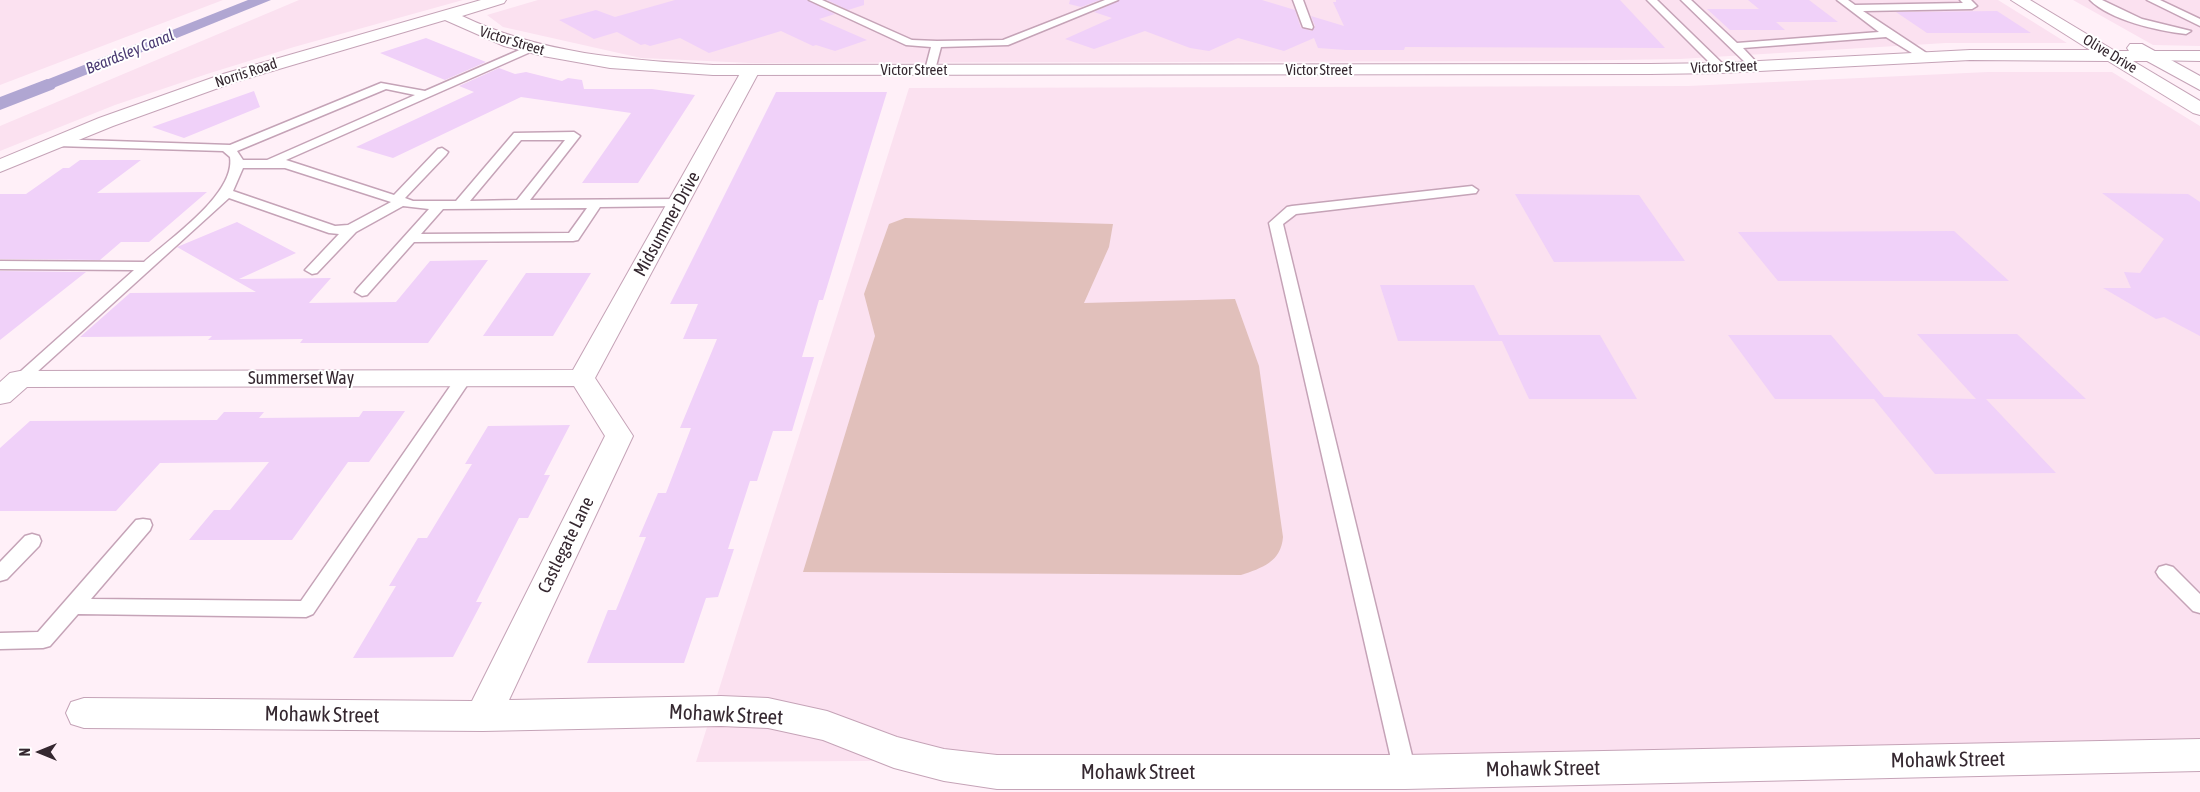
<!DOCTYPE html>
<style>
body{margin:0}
#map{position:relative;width:2200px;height:792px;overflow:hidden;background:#fff0f8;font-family:"Asap Condensed",sans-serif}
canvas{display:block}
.north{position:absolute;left:15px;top:727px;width:50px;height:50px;-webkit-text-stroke:4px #fff;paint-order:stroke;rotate:270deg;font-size:14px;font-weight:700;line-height:20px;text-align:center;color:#352830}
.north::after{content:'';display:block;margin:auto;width:18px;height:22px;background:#352830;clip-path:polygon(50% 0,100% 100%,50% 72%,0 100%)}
</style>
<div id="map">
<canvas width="2200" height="792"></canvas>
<div class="north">N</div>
</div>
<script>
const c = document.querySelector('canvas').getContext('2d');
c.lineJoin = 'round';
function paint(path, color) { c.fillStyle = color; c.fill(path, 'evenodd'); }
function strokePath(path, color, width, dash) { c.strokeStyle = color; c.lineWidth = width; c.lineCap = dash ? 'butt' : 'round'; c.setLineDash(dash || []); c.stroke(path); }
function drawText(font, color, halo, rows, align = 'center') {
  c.font = font + ' "Asap Condensed",sans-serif'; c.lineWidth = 4; c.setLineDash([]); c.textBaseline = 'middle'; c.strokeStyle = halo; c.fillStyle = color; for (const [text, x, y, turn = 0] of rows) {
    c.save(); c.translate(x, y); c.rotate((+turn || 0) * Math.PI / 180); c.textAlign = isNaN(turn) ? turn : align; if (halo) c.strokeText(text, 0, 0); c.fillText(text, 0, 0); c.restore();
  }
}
const built = new Path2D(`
 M0 0H223L0 85Z
 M299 0H463L294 47 207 74 115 105 0 151V126Z
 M538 0H1998L2067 43H1946L1680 59 1549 61 751 63 641 58 503 27 487 15Z
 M2073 0H2200V46L2153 45Z
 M1988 72H2112L2200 126V753L696 762 909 88 1688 86Z`);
const green = new Path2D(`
 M905 218 1113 224 1109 247 1084 303 1235 299 1259 366 1283 537C1281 562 1262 568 1241 575L803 572 875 336 864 294 889 224Z`);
const water = new Path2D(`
 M248 0H271L21 101 3 97Z`);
const canal = new Path2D(`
 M47 79 54 81 57 85 54 89 0 110V97Z`);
const building = new Path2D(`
 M675 0H807L835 14 819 19 867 40 835 51 816 45 813 46 781 31 709 53 680 38 650 46 645 44 641 45 617 32 594 39 559 20 596 10 615 17Z
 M827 0H864V5L848 10Z
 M1070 0H1100L1081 7 1069 4Z
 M1120 0H1262L1295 10 1301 28 1312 31 1315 26 1311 16 1344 26 1333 2H1336V0H1620L1665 48 1405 47 1404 50H1346L1318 48 1314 38 1284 51 1238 38 1209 51 1190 48 1145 31 1094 49 1065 39 1112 18 1094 12Z
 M1748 0H1809L1838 22H1776L1785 30H1730L1707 9H1759Z
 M1997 11 2031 33H1927L1896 12Z
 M426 38 486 62 445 80 380 53Z
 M499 68 515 74 526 72 562 81 568 78 582 80 584 89H652L695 95 638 183H582L631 113 521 97 393 158 356 147 474 92 459 86Z
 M254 91 260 107 184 138 152 127Z
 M776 92H887L823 300H819L802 357H814L792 431H773L757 481H750L728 549H734L718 597 706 598 684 663H587L608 610H616L646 537H639L658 493H666L691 428H680L717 339H683L698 304H670Z
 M80 160H141L97 193 207 192 149 242H121L100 260 0 259V194H26L63 168H69Z
 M2102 193 2188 194 2200 202V336L2164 317 2156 319 2103 288H2131L2124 272 2140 273 2164 239Z
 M1515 194 1639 195 1685 261 1554 262Z
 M237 222 296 253 239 279 331 278 309 303 396 302 430 261 488 260 428 343H300L303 339 208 340 212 336 80 337 130 293 256 292 177 247Z
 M1954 231 2009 281H1778L1738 232Z
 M0 271 86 272 0 340Z
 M526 273H591L553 336H483Z
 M1380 285H1474L1499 335H1600L1637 399H1529L1502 341H1398Z
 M1917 334H2017L2086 399H1977H1986L2056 473 1935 474 1874 399H1775L1728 335H1831L1884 397 1976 399Z
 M363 411H405L369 462H348L292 540H189L214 510H230L269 462 160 463 116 511H0V448L30 421 217 420 224 412H264L259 418 359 417Z
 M570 425 544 475H550L528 518H519L476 602H482L453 657 353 658 396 586H389L418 538H427L472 464H465L488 426Z`);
const lane = new Path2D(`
 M809 0H822L912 40 937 41 1003 40 1105 0H1118L1008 45 941 47 935 70 930 73 925 70 931 47 906 45Z
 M1293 0H1303L1313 27 1312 29 1303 27Z
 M1647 0H1657L1725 66V70H1717Z
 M1681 0H1691L1737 43 1879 32 1837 0H1848L1855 5 1963 3 1960 0H1971L1977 6 1972 9 1863 11 1928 54V58H1920L1886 37 1743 48 1760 66 1755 69 1751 68Z
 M2090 0H2102L2142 19 2191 31 2186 34C2158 31 2110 20 2090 0Z
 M2147 0H2160L2200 19V26Z
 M531 45 536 48 535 50 286 160 394 195 438 149 442 148 448 152 446 155 405 198 413 201H456L514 133 574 132 580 136 530 200 678 199 683 200 684 203 683 206 600 207 578 240 573 241 414 242 367 295 362 296 355 292 357 289 429 209 403 206 356 232 317 273 312 274 305 270 339 234 329 233 229 198 26 382H14L12 379 134 270 0 269V261L144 262C169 239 236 194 230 157L223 151 57 146 51 142 53 139 230 145 381 83 425 91ZM386 89 415 95 267 160H243L237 151ZM521 140H565L517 200 470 201ZM243 168H285L391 202 348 225 335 226 233 191ZM587 208 569 233 421 234 443 209Z
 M1472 186 1478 190 1476 193 1296 214 1283 224 1416 772 1413 779 1405 782 1397 779 1394 772 1269 223 1287 207 1292 206Z
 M464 373 472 378 313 614 306 617 78 614 50 646 43 648 0 649V633L38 632 136 520 143 519 150 520 152 525 150 530 91 599 301 601 458 375Z
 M32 534 39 536 41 541 39 546 7 579 0 581V562L25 536Z
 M2166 565 2173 567 2200 594V613L2193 611 2159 577 2156 572 2159 567Z`);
const street = new Path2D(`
 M2151 51H2200V61L2145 60 2142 56 2145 52Z
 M751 65 757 66 760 70 595 378 633 436 509 700 721 696 768 698 827 711 897 737 944 749 997 755H1405L2200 739V771L1405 789H997L944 781 894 768 823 740 768 728 721 726 483 731 84 728 71 724 66 713 71 702 84 698 472 701 605 436 574 386 27 387 10 402 0 404V382L10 373 20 371 573 370 742 70 745 66Z`);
const secondary = new Path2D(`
 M481 0H506L504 3 462 16C541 54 626 60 713 65L1650 64 1721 63 1970 50H2090L2011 0H2030L2115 51H2129L2127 48 2130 44H2142L2200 76V90L2147 61H2133L2200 101V115L2193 113 2108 61 1970 60 1721 73 1650 74 713 75 610 68 543 56 504 46 445 20 235 82 113 126 0 172V159L99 118 223 74Z`);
const farStreetnames = [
 ["Victor Street",512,41,17],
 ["Olive Drive",2110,54,31],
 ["Victor Street",1724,67,-2],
 ["Victor Street",914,70],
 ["Victor Street",1319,70],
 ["Norris Road",246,73,-18]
];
const farWaternames = [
 ["Beardsley Canal",130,52,-22]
];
const streetNames = [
 ["Midsummer Drive",667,224,-61],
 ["Summerset Way",301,378],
 ["Castlegate Lane",566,545,-64]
];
const nearStreetnames = [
 ["Mohawk Street",322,715,1],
 ["Mohawk Street",726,715,3],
 ["Mohawk Street",1948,760,-1],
 ["Mohawk Street",1543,769,-1],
 ["Mohawk Street",1138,772]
];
paint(built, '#fbe1f0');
paint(green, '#e1c0bb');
paint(water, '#b0a6d2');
paint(canal, '#b0a6d2');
paint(building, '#f0d1f9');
strokePath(lane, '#c5a3b7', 3);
strokePath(street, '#c5a3b7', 2);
strokePath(secondary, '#c5a3b7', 2);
paint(lane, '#fff');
paint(street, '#fff');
paint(secondary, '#fff');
drawText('15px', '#352830', '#fff', farStreetnames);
drawText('italic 16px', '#4a3a72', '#fff', farWaternames);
drawText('18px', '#352830', '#fff', streetNames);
drawText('21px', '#352830', '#fff', nearStreetnames);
</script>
